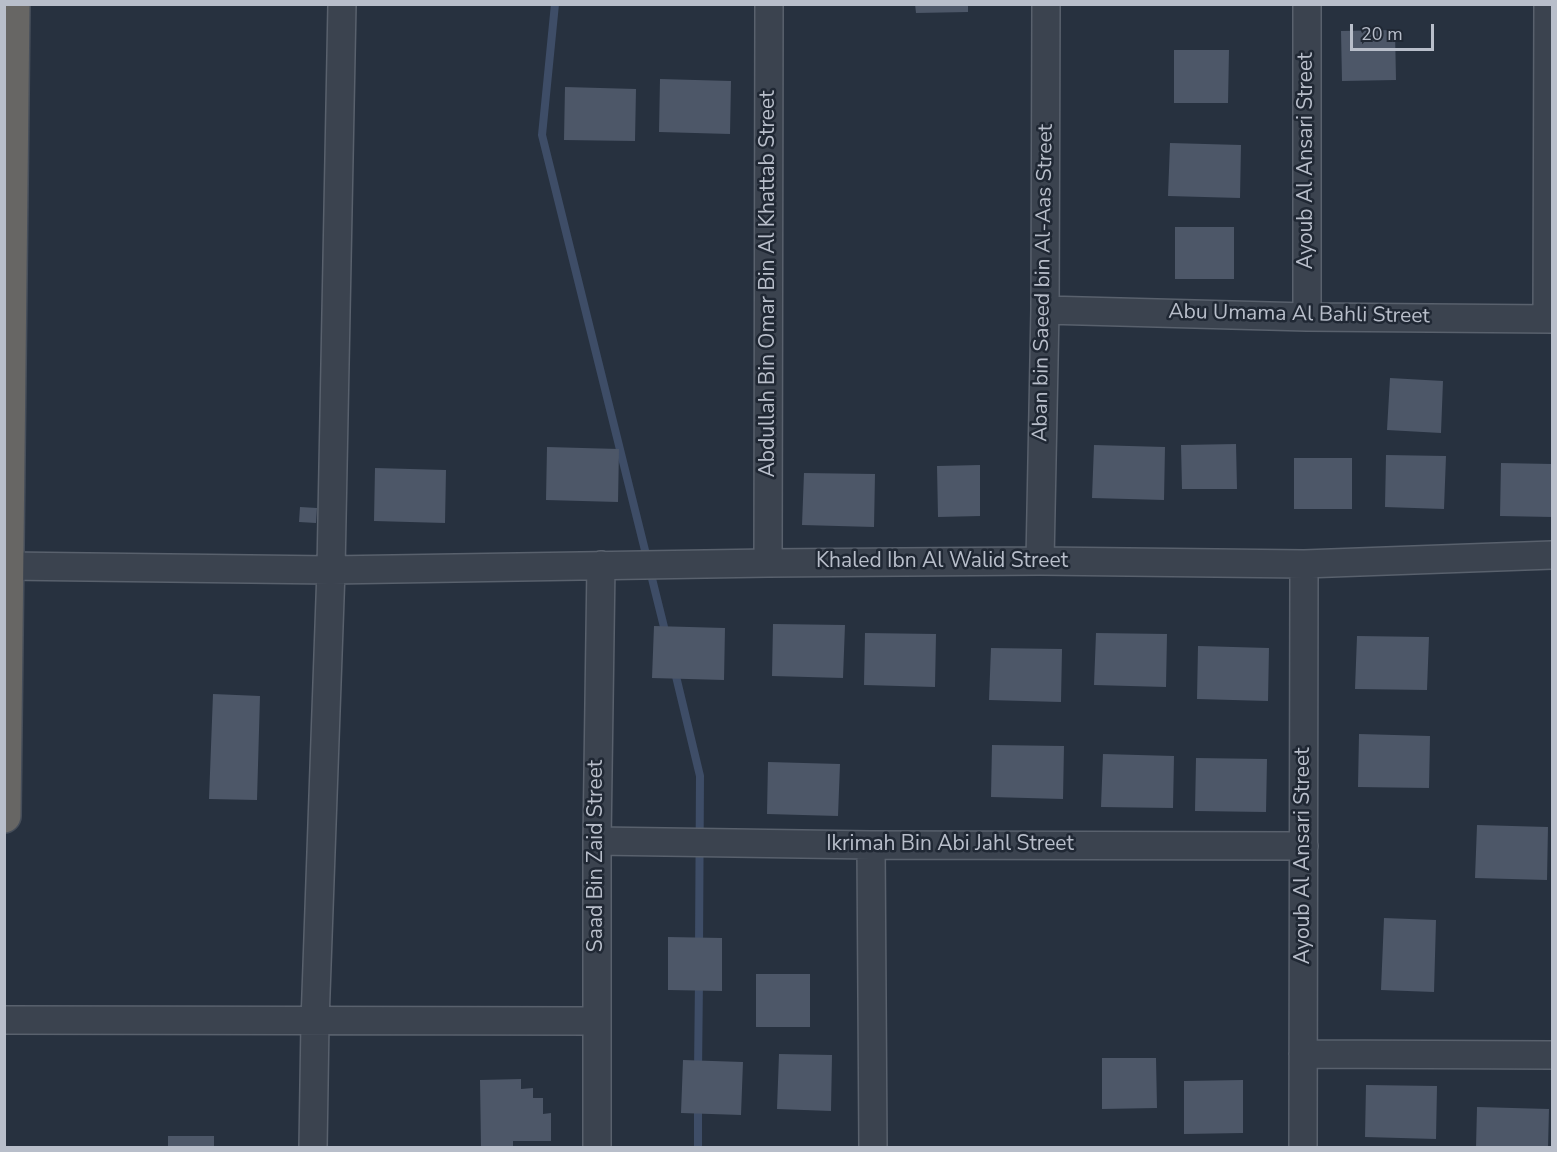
<!DOCTYPE html>
<style>
body{margin:0}
#map{position:relative;width:1557px;height:1152px;overflow:hidden;background:#27313f;font-family:"Nunito Sans",sans-serif}
canvas{display:block}
.frame{position:absolute;inset:0;border:6px solid #b8beca;pointer-events:none}
.scale{position:absolute;left:1350px;top:24px;width:84px;height:27px;box-sizing:border-box;border:3px solid #b8beca;border-top:0;padding-left:8px;font-size:18px;line-height:21px;white-space:nowrap;color:#b8beca;-webkit-text-stroke:4px #202834;paint-order:stroke}
</style>
<div id="map">
<canvas width="1557" height="1152"></canvas>
<div class="frame"></div>
<div class="scale">20 m</div>
</div>
<script>
const c = document.querySelector('canvas').getContext('2d');
c.lineJoin = 'round';
function strokePath(path, color, width, dash) { c.strokeStyle = color; c.lineWidth = width; c.lineCap = dash ? 'butt' : 'round'; c.setLineDash(dash || []); c.stroke(path); }
function paint(path, color) { c.fillStyle = color; c.fill(path, 'evenodd'); }
function drawText(font, color, halo, rows, align = 'center') {
  c.font = font + ' "Nunito Sans",sans-serif'; c.lineWidth = 5; c.setLineDash([]); c.textBaseline = 'middle'; c.strokeStyle = halo; c.fillStyle = color; for (const [text, x, y, turn = 0] of rows) {
    c.save(); c.translate(x, y); c.rotate((+turn || 0) * Math.PI / 180); c.textAlign = isNaN(turn) ? turn : align; if (halo) c.strokeText(text, 0, 0); c.fillText(text, 0, 0); c.restore();
  }
}
const stream = new Path2D(`
 M555 4 542 135 666 635
 M674 668 700 776 699 949
 M698 1072 699 980
 M698 1148V1103`);
const building = new Path2D(`
 M915 4H968V12L916 13Z
 M1395 30 1396 80 1342 81 1341 31Z
 M1174 50H1229L1228 103H1174Z
 M660 79 731 81 730 134 659 132Z
 M565 87 636 89 635 141 564 140Z
 M1170 143 1241 145 1240 198 1168 196Z
 M1175 227H1234V279H1175Z
 M1390 378 1443 381 1441 433 1387 430Z
 M1236 444 1237 489H1182L1181 445Z
 M1094 445 1165 447 1164 500 1092 498Z
 M547 447 619 449 618 502 546 500Z
 M1386 455 1446 456 1444 509 1385 507Z
 M1294 458H1352V509H1294Z
 M1501 463 1552 464V517L1500 516Z
 M980 465V516L938 517 937 466Z
 M375 468 446 470 445 523 374 521Z
 M804 473 875 474 874 527 802 525Z
 M300 507 317 508 316 523 299 522Z
 M773 624 845 625 843 678 772 676Z
 M654 626 725 628 724 680 652 678Z
 M865 633 936 634 935 687 864 685Z
 M1096 633 1167 634 1166 687 1094 685Z
 M1357 636 1429 637 1427 690 1355 689Z
 M1198 646 1269 648 1268 701 1197 699Z
 M991 648 1062 649 1061 702 989 700Z
 M213 694 260 696 257 800 209 799Z
 M1359 734 1430 736 1429 788 1358 787Z
 M992 745 1064 746 1063 799 991 797Z
 M1103 754 1174 756 1173 808 1101 807Z
 M1196 758 1267 759 1266 812 1195 811Z
 M768 762 840 764 838 816 767 814Z
 M1477 825 1548 827 1547 880 1475 878Z
 M1384 918 1436 920 1434 992 1381 990Z
 M668 937 722 938V991L668 990Z
 M756 974H810V1027H756Z
 M779 1054 832 1055 831 1111 777 1109Z
 M1102 1058H1156L1157 1108 1102 1109Z
 M683 1060 743 1062 741 1115 681 1113Z
 M521 1079V1089L533 1088V1098H543V1114L551 1113V1141H513V1148H481L480 1080Z
 M1243 1080V1133L1184 1134V1081Z
 M1366 1085 1437 1086 1436 1139 1365 1137Z
 M1477 1107 1549 1109 1548 1148H1476Z
 M168 1136H214V1148H168Z`);
const minor = new Path2D(`
 M1307 4V317
 M1045 310 1307 317 1552 319
 M1547 319 1548 4
 M1040 561 1045 310 1046 4
 M768 563 769 4
 M7 566 331 570 768 563 1040 561 1304 564 1552 555
 M597 841 871 845 1304 846
 M871 845 873 1148
 M4 1020 597 1021
 M1303 1054 1552 1055
 M313 1148 315 1022 331 570 342 4
 M597 1148V841L601 565
 M1303 1148 1304 564`);
const trunk = new Path2D(`
 M4 816 13 4`);
const streetNames = [
 ["Ayoub Al Ansari Street",1307,161,-90],
 ["Aban bin Saeed bin Al-Aas Street",1044,283,-89],
 ["Abdullah Bin Omar Bin Al Khattab Street",769,284,-90],
 ["Abu Umama Al Bahli Street",1299,315,1],
 ["Khaled Ibn Al Walid Street",942,562],
 ["Ikrimah Bin Abi Jahl Street",950,845],
 ["Saad Bin Zaid Street",597,856,-90],
 ["Ayoub Al Ansari Street",1304,856,-90]
];
strokePath(stream, '#3e4d67', 8);
paint(building, '#4d5768');
strokePath(minor, '#59616d', 30);
strokePath(trunk, '#464e5a', 36);
strokePath(minor, '#3b434f', 27);
strokePath(trunk, '#676664', 33);
drawText('21px', '#b8beca', '#202834', streetNames);
</script>
